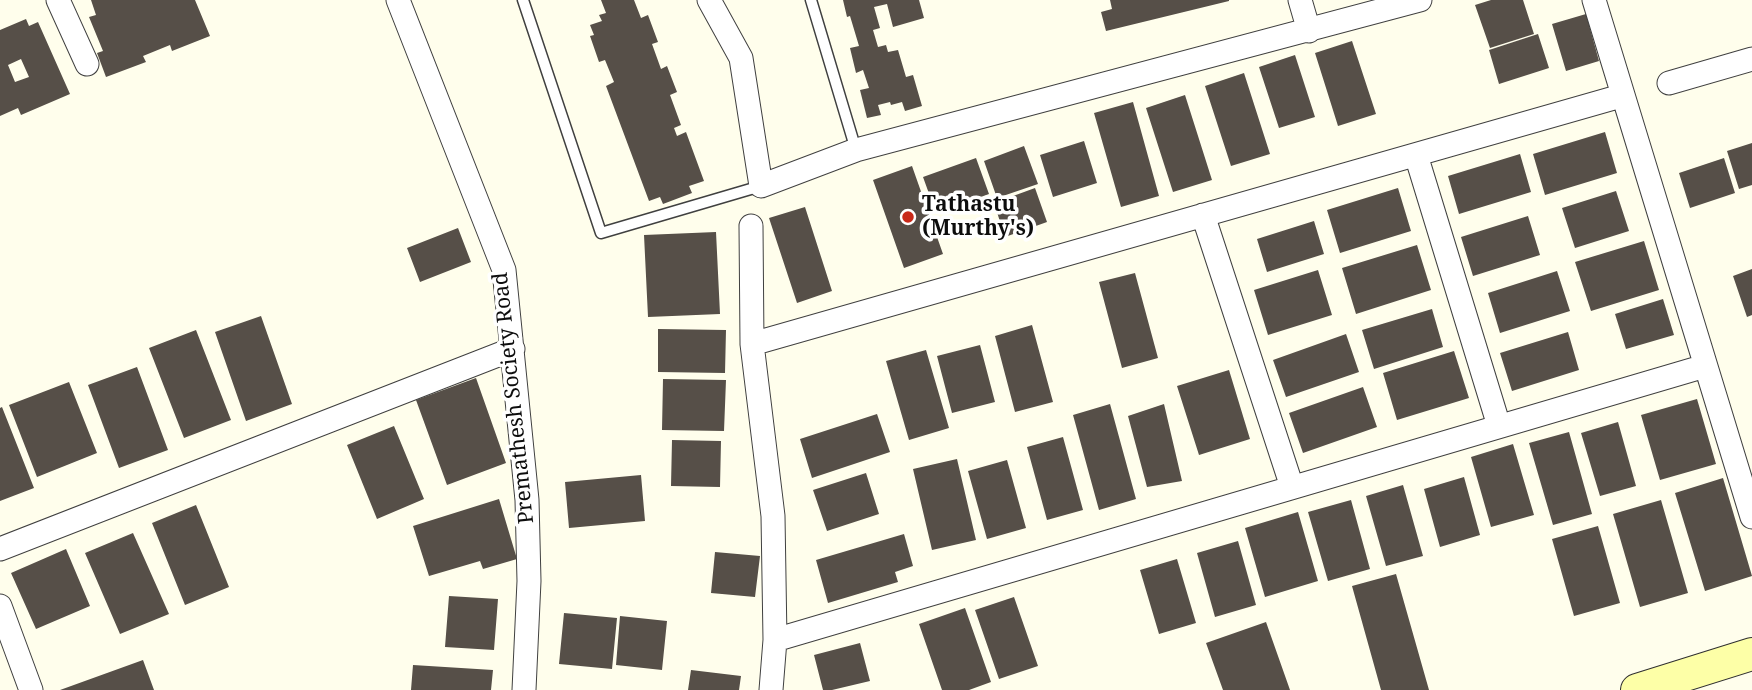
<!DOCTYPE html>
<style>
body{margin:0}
canvas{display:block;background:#fffeec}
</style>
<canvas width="1752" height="690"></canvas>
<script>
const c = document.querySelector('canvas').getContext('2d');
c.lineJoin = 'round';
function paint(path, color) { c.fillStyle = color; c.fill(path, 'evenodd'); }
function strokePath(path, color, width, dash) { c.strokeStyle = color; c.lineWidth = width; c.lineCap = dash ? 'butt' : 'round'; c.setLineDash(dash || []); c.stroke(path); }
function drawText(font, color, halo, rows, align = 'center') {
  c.font = font + ' "Noto Serif",serif'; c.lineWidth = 7; c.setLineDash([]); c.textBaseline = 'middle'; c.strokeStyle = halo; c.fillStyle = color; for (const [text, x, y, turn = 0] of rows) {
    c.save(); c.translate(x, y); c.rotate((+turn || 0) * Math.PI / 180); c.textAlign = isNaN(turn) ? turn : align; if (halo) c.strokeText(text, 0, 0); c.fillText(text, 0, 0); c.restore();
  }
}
const building = new Path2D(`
 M91 0H195L210 36 172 51 170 45 143 56 146 62 106 77 97 53 103 51 89 17 96 15Z
 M601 0H634L641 18 648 15 658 42 652 44 661 69 667 66 677 92 670 95 681 125 674 128 677 136 686 132 704 181 689 186 692 193 663 204 660 197 649 201 606 86 614 82 605 60 599 62 590 36 594 35 590 25 602 21 599 15 606 13Z
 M843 0H919L924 18 893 27 887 4 874 7 880 28 873 30 878 47 886 45 888 52 898 50 906 77 913 75 922 106 905 111 902 102 891 105 890 102 878 105 881 115 867 118 860 90 869 88 863 70 856 73 850 48 859 46 850 16 847 17Z
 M1110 0H1229V1L1106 31 1101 12 1112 9Z
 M1491 0H1523L1534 34 1490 48 1475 5Z
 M1586 14 1599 61 1566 71 1552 24Z
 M26 19 29 26 38 22 70 94 21 115 18 108 0 116V30ZM21 59 29 77 15 82 8 65Z
 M1538 34 1549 68 1499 84 1489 50Z
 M1352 41 1376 114 1338 126 1315 53Z
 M1295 55 1315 117 1279 128 1259 67Z
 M1244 73 1270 154 1231 166 1205 86Z
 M1185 95 1212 180 1173 192 1146 108Z
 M1133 102 1159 196 1121 207 1094 113Z
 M1605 132 1617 173 1545 195 1533 154Z
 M1084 141 1097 183 1053 197 1040 155Z
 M1752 143V185L1739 189 1727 151Z
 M1024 146 1038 184 997 198 984 161Z
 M1520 154 1531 192 1459 214 1448 176Z
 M976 158 989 194 936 213 923 177Z
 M1724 158 1735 193 1690 208 1679 173Z
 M912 166 943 254 904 268 873 180Z
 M1035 188 1047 222 1005 237 994 203Z
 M1398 188 1411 231 1340 253 1327 210Z
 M1616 191 1629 231 1575 248 1562 208Z
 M805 207 832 291 797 303 769 218Z
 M1528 216 1540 255 1473 276 1461 237Z
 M1314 221 1324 254 1267 272 1257 239Z
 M458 228 471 262 420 282 407 248Z
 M716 232 720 314 648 317 644 235Z
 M1644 241 1659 290 1591 311 1575 262Z
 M1417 245 1431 290 1356 314 1342 268Z
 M1752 269V315L1747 317 1733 276Z
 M1318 270 1332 315 1268 335 1254 290Z
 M1557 271 1570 311 1500 333 1488 293Z
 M1135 273 1158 358 1122 368 1099 282Z
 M1663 299 1674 335 1626 349 1615 314Z
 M1432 309 1443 347 1374 369 1362 330Z
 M261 316 292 404 246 421 215 332Z
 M1032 325 1053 402 1015 412 995 336Z
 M658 329 726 330 725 373 658 372Z
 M196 330 231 420 184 438 149 348Z
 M1568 332 1579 370 1512 391 1500 353Z
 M1346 334 1359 372 1286 397 1273 360Z
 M980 345 995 402 952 413 937 356Z
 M926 350 949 428 909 440 886 361Z
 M1454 351 1469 398 1397 420 1383 373Z
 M137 367 168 450 119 468 88 385Z
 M1229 370 1250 439 1199 455 1177 386Z
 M476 378 506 463 447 485 416 400Z
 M663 379 726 380 724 431 662 430Z
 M69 382 97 453 37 477 9 405Z
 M1363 387 1377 427 1303 453 1289 413Z
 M1697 399 1716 464 1660 480 1641 415Z
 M1110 404 1136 499 1099 510 1073 415Z
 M1164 404 1182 481 1147 487 1128 416Z
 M2 407 34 488 0 501V408Z
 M877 414 890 452 812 478 800 439Z
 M1618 422 1636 486 1600 496 1581 433Z
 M394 426 424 499 377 519 347 445Z
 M1569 432 1592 514 1553 525 1529 443Z
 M1063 437 1083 510 1047 520 1027 447Z
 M672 440 721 441 720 487 671 486Z
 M1513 444 1534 515 1491 527 1471 457Z
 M957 459 976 540 932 550 913 469Z
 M1007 460 1026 528 987 539 968 471Z
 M866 473 879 514 827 531 813 490Z
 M641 475 645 521 569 528 565 482Z
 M1464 477 1480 535 1440 547 1424 489Z
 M1723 478 1752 576 1705 591 1675 493Z
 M1403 485 1423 556 1386 566 1366 496Z
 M499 499 517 559 483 569 480 561 429 576 413 526Z
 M1351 500 1370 569 1328 581 1308 512Z
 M1661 500 1688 593 1640 607 1613 514Z
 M196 505 229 587 185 605 152 523Z
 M1298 512 1318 581 1265 597 1245 528Z
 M1598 526 1620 603 1574 616 1552 539Z
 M133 533 169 614 120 634 85 553Z
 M904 534 913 566 895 572 898 582 828 603 816 560Z
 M1238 541 1256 605 1215 617 1197 553Z
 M66 549 90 606 36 629 11 573Z
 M715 552 760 556 755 597 711 593Z
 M1177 559 1196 623 1159 634 1140 570Z
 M1396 574 1429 690H1381L1352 586Z
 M449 596 498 599 494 650 445 647Z
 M1014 597 1038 666 999 679 975 610Z
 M965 608 991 682 969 690H942L919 624Z
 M564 613 617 618 612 669 559 664Z
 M620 616 667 621 662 670 616 665Z
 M1266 622 1290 690H1223L1206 643Z
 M860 643 870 681 832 690H823L814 655Z
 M143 660 154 690H60Z
 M413 665 493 670 491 690H411Z
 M691 670 741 676 739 690H688Z`);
const lane = new Path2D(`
 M523 0 601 233 761 186
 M811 0 856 150`);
const street = new Path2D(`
 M58 0 87 64
 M398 0 504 270 527 500 529 581 524 690
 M709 0 741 58 761 186 856 150 1420 0
 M1300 0 1309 31
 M1594 0 1752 517
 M1669 83 1752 59
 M1416 155 1499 426
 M1203 215 1292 487
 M751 226 752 344 773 516 775 640 771 690
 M752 344 1621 96
 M0 549 513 349
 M0 606 31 690
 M775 640 1705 366`);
const secondary = new Path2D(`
 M1637 690 1752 654`);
const markers = [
 [908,217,7,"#c82919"]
];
const poiNames = [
 ["Tathastu",922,205],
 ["(Murthy's)",922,229]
];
const streetNames = [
 ["Premathesh Society Road",514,398,-96]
];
paint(building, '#564f48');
strokePath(lane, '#404040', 13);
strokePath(street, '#404040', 25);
strokePath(secondary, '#2f2f2f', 34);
strokePath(lane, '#fff', 10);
strokePath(street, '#fff', 23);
strokePath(secondary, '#fdffa7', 32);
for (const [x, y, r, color] of markers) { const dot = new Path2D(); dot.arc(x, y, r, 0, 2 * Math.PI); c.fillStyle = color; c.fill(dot); strokePath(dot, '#fff', 2.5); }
drawText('bold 21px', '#0d0d0d', '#fff', poiNames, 'left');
drawText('21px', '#0d0d0d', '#fff', streetNames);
</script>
